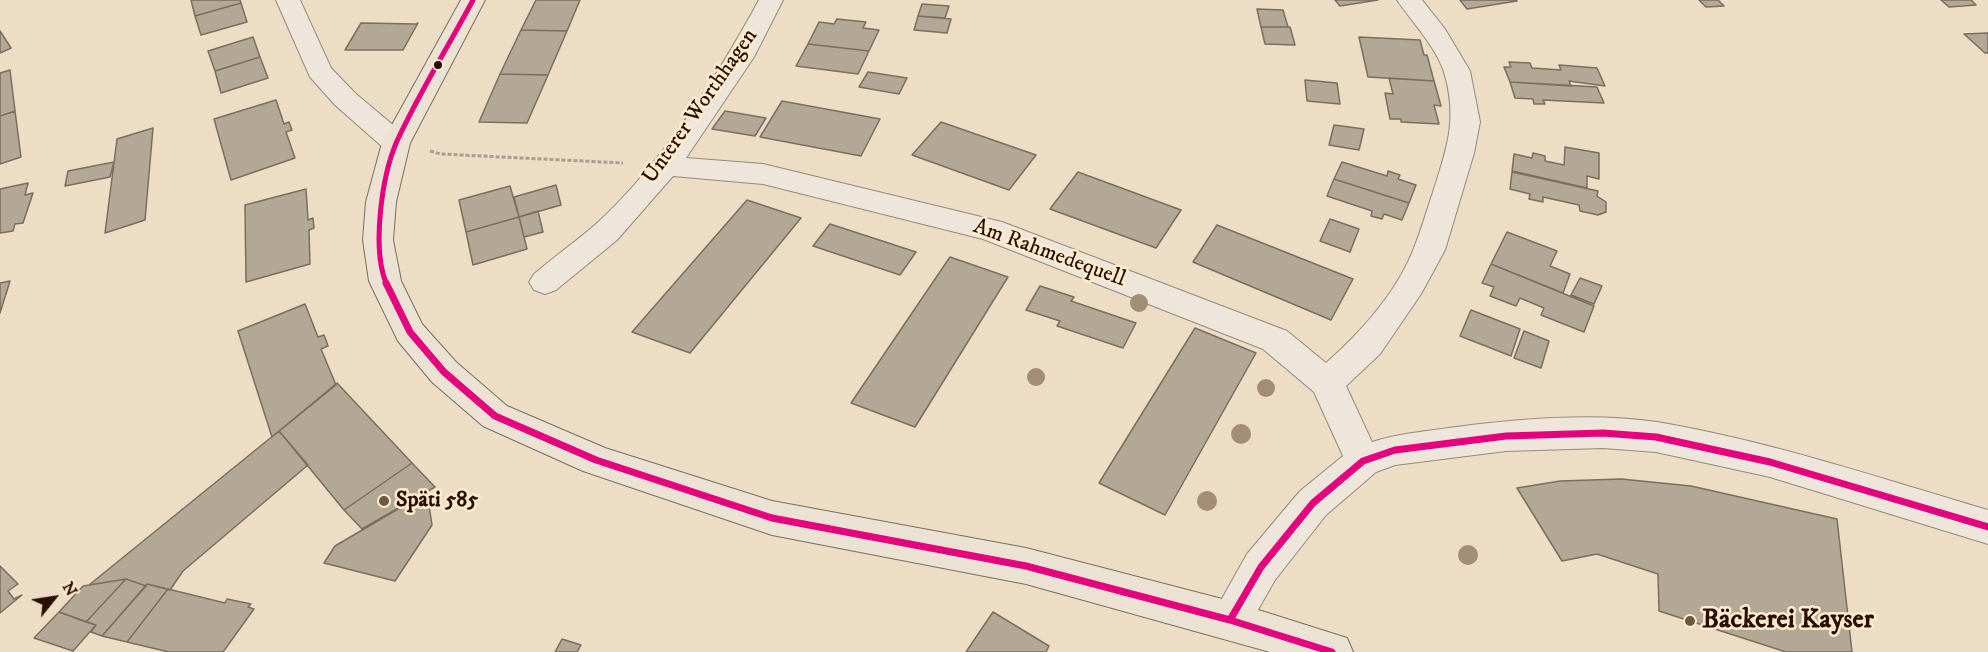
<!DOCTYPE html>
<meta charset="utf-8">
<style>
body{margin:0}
#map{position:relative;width:1988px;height:652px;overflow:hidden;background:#ecddc4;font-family:"IM FELL DW Pica",serif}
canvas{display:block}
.north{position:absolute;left:24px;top:568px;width:60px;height:60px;-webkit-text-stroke:4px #feecce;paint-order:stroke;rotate:60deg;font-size:16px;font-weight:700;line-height:24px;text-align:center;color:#2b0e00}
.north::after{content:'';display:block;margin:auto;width:21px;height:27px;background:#2b0e00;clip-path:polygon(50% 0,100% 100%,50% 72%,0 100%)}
</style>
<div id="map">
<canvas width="1988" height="652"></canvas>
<div class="north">N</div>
</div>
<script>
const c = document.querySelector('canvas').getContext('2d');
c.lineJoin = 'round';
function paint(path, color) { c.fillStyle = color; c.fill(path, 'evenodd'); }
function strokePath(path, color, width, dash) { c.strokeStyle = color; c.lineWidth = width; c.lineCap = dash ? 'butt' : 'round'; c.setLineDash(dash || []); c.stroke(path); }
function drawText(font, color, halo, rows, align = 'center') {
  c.font = font + ' "IM FELL DW Pica",serif'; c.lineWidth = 5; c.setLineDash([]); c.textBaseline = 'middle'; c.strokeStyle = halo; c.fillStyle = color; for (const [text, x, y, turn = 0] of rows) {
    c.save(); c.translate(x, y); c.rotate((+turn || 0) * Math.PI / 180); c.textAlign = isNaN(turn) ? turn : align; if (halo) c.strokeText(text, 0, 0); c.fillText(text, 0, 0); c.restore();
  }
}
const building = new Path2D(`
 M191 0H240L241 3 195 16Z
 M536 0H580L567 31 521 30Z
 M1335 0H1378L1340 6Z
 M1460 0H1516L1517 1 1467 9Z
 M1699 0H1718L1724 6 1706 7Z
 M1941 0H1971L1976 5 1949 7Z
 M241 3 247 22 201 35 195 16Z
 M922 4 949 6 945 18 918 16Z
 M1257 9 1283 10 1288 27H1261Z
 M918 16 951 19 947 33 914 30Z
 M837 19 866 22 863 28 879 30 869 51 808 44 819 22 834 24Z
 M361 23 416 24 418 23 403 50H345Z
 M1261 27H1290L1295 45 1265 44Z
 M521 30 567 31 548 75 500 74Z
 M0 31 11 48 0 53Z
 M1988 33V53H1985L1964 34Z
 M253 37 260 57 215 71 208 51Z
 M1359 37 1420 40 1424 55H1427L1434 81 1368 77Z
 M808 44 869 51 858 74 796 66Z
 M260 57 268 78 221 93 215 71Z
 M1509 62 1530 63 1532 68 1561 70 1559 65 1597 68 1605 86 1569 81 1571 86 1510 82 1504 67H1511Z
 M10 70 15 111 0 116V73Z
 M868 72 907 78 899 94 859 87Z
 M500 74 548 75 527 123 479 122Z
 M1389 78 1434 81 1441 106 1434 105 1439 124 1401 122V119H1390L1385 93 1393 94Z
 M1305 80 1337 83 1340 104 1307 101Z
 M1510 82 1597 87 1604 103 1543 100 1545 104H1534L1533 99 1515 98Z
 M276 100 284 124 289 122 292 130 286 132 295 158 231 180 214 119Z
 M782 101 880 119 861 156 760 137Z
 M15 111 21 157 0 164V116Z
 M725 111 766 118 755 136 712 129Z
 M941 122 1036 155 1009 190 912 155Z
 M1334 125 1364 129 1359 150 1329 145Z
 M153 128 145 220 105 233 117 139Z
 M1565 147 1599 153V179L1587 176V188L1512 171 1514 154 1532 158 1533 153 1545 156V161L1564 165Z
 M114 162 110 177 65 186 68 171Z
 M1342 162 1387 176 1388 171 1400 175 1398 179 1416 185 1409 203 1334 179Z
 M1078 172 1181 210 1156 248 1050 209Z
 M1512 172 1598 191 1597 196 1606 202V212L1598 215 1580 211 1579 205 1543 197V202L1529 199 1530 194 1510 189Z
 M1334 179 1409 203 1402 220 1384 214 1382 219 1371 216 1372 211 1327 196Z
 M28 183 25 195 33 193 23 223 15 224 13 231 0 233V189Z
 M556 185 561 205 519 217 514 197Z
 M510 186 519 217 466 232 459 200Z
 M306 189 308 220 313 218 314 228 309 230 310 264 246 282 245 205Z
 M747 200 801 218 690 353 632 332Z
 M538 211 543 232 524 237 519 217Z
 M519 217 527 249 473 265 466 232Z
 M1330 219 1359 229 1350 252 1320 241Z
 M830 224 916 252 900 275 813 246Z
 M1217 225 1353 279 1331 320 1193 262Z
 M1507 232 1557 251 1550 266 1570 274 1563 293 1491 264Z
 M950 257 1008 277 915 427 851 403Z
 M1491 264 1594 306 1584 332 1541 315 1544 308 1520 298 1516 306 1490 296 1494 287 1482 283Z
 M1580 278 1602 286 1594 304 1571 295Z
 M10 281 0 313V283Z
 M1040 286 1074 297 1071 301 1136 323 1123 348 1057 326 1060 321 1026 310Z
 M305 304 318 337 324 335 326 340 328 346 321 349 336 385 272 437 238 331Z
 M1471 310 1520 329 1511 356 1460 336Z
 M1195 328 1256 353 1165 515 1099 483Z
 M1524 331 1549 341 1541 368 1514 358Z
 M337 383 412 463 344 510 279 431Z
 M279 431 308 465 183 571 170 590 147 584 146 586 126 579 89 585Z
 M412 463 435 487 362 529 344 510Z
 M1621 479 1691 486 1837 519 1852 652H1786L1659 611 1658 574 1597 554 1562 561 1517 488 1560 481Z
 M427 492 432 525 395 581 324 563 335 546Z
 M0 566 18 584 8 591 14 599 22 595 0 613Z
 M126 579 86 622 59 612 83 586Z
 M126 579 146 586 102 636 91 632 96 625 86 622Z
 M147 584 168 589 127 642 102 636Z
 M168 589 225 603 227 599 251 604 248 607 254 609 223 652H169L127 642Z
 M59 612 96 625 73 651 34 638Z
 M993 612 1049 646 1046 652H966Z
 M562 639 581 645 577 652H555Z`);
const path = new Path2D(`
 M430 151 441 154 623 163`);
const minor = new Path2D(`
 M276 0H300L331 68 355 93 406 136 410 143 406 150 396 152 386 150 335 105 310 77Z
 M759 0H783L754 57 686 158 763 164 1002 222 1287 331 1326 363C1361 332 1397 292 1414 248 1421 230 1427 210 1433 192 1447 148 1458 119 1444 72 1436 47 1412 22 1397 0H1422L1445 29 1470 71 1480 122 1474 153 1445 250 1421 294 1380 354 1346 386 1372 442C1404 432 1438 430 1471 425 1529 418 1599 413 1657 422 1770 441 1879 478 1988 510V544L1770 477 1656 452 1603 448 1506 451 1395 465 1376 472 1326 515 1275 580 1244 634 1230 639 1216 634 1210 620 1247 554 1300 491 1343 456 1314 392 1263 349 983 239 763 184 673 176 617 240 556 290 545 294 534 290 529 282 534 274C554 257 575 242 595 225 662 164 716 79 759 0Z`);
const major = new Path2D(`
 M461 0H485L410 143 396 202 393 240 401 281 422 324 456 362 507 406 605 448 772 501 1026 548 1230 601 1347 638 1353 652H1270L1026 584 772 535 583 471 483 426 432 382 398 341 369 281 363 240 366 202 382 143Z`);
const bus1Far1 = new Path2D(`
 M387 285C371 250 382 175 397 141 419 93 448 47 473 0`);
const bus1 = new Path2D(`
 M386 283 410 332 444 372 495 416 596 460 772 518 1026 566 1230 620 1332 652
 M1230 620 1261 567 1313 503 1363 461 1395 450 1506 436 1603 433 1656 437 1770 462 1988 527`);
const trees = [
 [1139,303,9],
 [1036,377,9],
 [1266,388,9],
 [1241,434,10],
 [1207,501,10],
 [1468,555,10]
];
const markers = [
 [438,65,5,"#2b0e00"],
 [384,501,6,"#6f5645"],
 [1690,621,6,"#6f5645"]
];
const streetNames = [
 ["Unterer Worthhagen",701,107,-55],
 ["Am Rahmedequell",1049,254,20]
];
const poiNames = [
 ["Späti 585",396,501]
];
const nearPoinames = [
 ["Bäckerei Kayser",1702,621]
];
paint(building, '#b3a796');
strokePath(building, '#7a6e60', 1.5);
strokePath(minor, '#96897a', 2);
strokePath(major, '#7a6e60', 2);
strokePath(path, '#a79e94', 3, [4, 2]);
paint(minor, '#eee6da');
paint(major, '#ebe2d3');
strokePath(bus1Far1, '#e5007d', 5);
strokePath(bus1, '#e5007d', 7);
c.fillStyle = '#a38d75';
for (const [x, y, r] of trees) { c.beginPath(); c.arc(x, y, r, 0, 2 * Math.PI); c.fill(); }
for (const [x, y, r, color] of markers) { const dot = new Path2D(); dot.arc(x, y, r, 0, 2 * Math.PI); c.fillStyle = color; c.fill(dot); strokePath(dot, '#feecce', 2); }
drawText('22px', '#2b0e00', '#feecce', streetNames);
drawText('bold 22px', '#2b0e00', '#feecce', poiNames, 'left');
drawText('bold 27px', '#2b0e00', '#feecce', nearPoinames, 'left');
</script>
